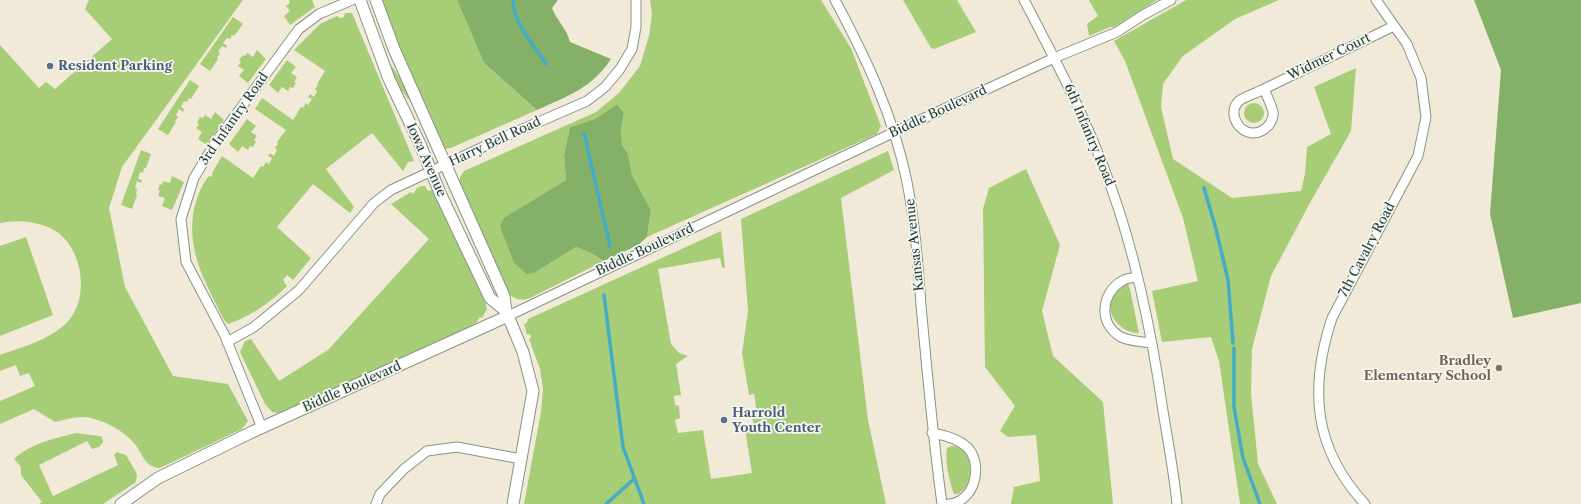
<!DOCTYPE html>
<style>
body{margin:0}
canvas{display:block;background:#f2ead8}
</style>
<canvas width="1581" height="504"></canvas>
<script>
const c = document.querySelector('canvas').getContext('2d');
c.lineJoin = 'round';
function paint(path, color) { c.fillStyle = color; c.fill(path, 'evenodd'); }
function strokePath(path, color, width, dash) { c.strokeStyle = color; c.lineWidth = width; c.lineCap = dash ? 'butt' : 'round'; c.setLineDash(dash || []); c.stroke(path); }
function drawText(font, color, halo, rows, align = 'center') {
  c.font = font + ' "Libre Caslon Text",serif'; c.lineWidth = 3.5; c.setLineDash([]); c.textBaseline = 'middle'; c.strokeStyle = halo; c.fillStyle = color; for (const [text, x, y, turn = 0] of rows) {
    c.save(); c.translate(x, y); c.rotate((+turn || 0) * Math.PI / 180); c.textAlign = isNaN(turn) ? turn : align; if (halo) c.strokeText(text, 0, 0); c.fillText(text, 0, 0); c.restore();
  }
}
const green = new Path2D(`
 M89 0H243L122 167 109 208 125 287 173 376 228 384 248 421 242 429 160 468C145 467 143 455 135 444 123 430 101 418 83 417 74 417 64 420 55 422L34 409 0 424V401L35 386 29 373 20 376 16 365 0 371V355C24 346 52 340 70 319 91 293 81 240 48 227 32 221 16 220 0 223V45L39 88 46 82 55 89 112 39 85 9Z
 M289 0H312L315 7 290 25 284 16 290 11 286 6 290 3Z
 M381 0H457L484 63 537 110 451 148 445 149 441 146 396 41Z
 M650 0H821L851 48 881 126 877 134 647 237 651 210 632 175 628 154 622 145 621 130 624 113 617 104 595 119 570 127 564 155 566 180 505 217 536 272 576 247 589 252 604 261 530 298C518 302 513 298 505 290L460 183V177L464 171 596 112 619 93 640 66 649 36 652 14Z
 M903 0H957L976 32 934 49 931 48Z
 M1089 0H1157L1114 27H1110L1089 36 1087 24 1098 16Z
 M1186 0H1279L1235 19 1183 56 1163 84 1161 107 1173 159 1232 198 1301 191 1305 174 1307 147 1331 134 1314 87 1356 68 1351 131 1311 201 1271 276 1252 349 1251 393 1258 464 1277 504H1240L1219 361 1211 337 1162 342 1152 291 1198 281 1183 218 1125 61 1114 41Z
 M345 13H352L414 161 408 162 403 171 372 133 326 169 354 207 350 213 313 184 277 227 311 258 293 280 287 275 283 280 287 286C271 302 250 317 228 324L224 320C206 283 186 252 194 209 197 198 201 185 209 176L211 177 213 174 212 173 222 156 253 178 261 166 263 167 266 162 269 164 272 158 268 156 270 153 274 156 277 150 275 148 278 144 277 142 286 130 255 109 262 98 293 120 301 107 303 108 306 103 308 105 312 99 308 97 310 94 314 97 317 91 315 89 318 85 317 84 325 71 294 50 320 24 337 16 340 18 344 17Z
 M233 17 243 24 234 36 232 35 230 39 227 38 223 43 227 46 226 48 222 46 218 52 220 53 217 58 218 59 210 71 200 64Z
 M257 50 266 59 248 83 239 76 244 70 238 66 241 62 239 60 243 55 245 56 247 53 253 57Z
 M287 60 296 67 291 73 297 77 294 82 296 83 293 88 290 87 288 91 282 87 278 93 269 85Z
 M391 65 402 81 410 98 408 99 396 82 389 67Z
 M190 80 199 86 191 99 189 98 187 102 184 101 181 107 184 109 183 112 179 109 176 115 178 117 175 121 176 122 168 135 158 129Z
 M1244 113a10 10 0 1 1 20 0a10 10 0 1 1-20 0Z
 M215 112 224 120 207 145 198 139 202 132 196 128 199 124 197 123 200 117 203 118 205 115 211 119Z
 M247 119 256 126 251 132 257 136 254 140 256 142 253 147 250 146 248 150 242 146 238 152 229 144Z
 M141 150 151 154 146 168H144L143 173 140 172 138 179 142 180 141 183 137 181 135 188 137 189 136 194 137 195 132 209 121 205Z
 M888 151 894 170 841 198 868 420 886 504H524L541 412 543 389 540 369 529 339 531 338 530 334 527 335 524 324 527 323 528 319 721 231 725 268 722 267 720 258 658 269 671 344 679 353 688 356 676 364 681 395 674 396 675 405 679 406 680 418 675 420 678 433 703 430 711 479 752 473 745 429 754 430 752 415 757 413 754 394 749 395 742 353 748 311 741 219Z
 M1026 169 1060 245 1042 311 1053 356 1103 402 1113 504H1011L1014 487 1040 481 1036 435 1008 437 1000 431 1015 406 985 367 983 209 989 188Z
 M172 176 184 182 172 210 162 206 165 198 158 196 160 191 158 190 160 184 162 185 163 181 170 183Z
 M421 186H425L428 191 433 190 437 195 485 301 487 309 482 318 480 317 476 323 469 327 283 414 272 412 265 404 240 352 245 341 251 339 279 381 328 350 429 239 391 204 411 192 413 194 417 188Z
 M26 237 53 315 0 336V246Z
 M1126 284H1128L1130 289 1139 333C1120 334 1102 311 1114 293 1116 289 1122 286 1126 284Z
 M76 433 99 436 102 437 103 442 99 447 92 449 87 441 39 465 53 496 118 465 114 455 117 452 126 455 137 474 136 482 103 504H39L42 502 21 475V467L14 459C29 444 56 438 76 433Z
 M952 446C974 447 976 484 958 494H954C949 481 945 462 947 448Z`);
const forest = new Path2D(`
 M457 0H558L552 8C557 21 567 29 570 42L611 59C592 88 568 96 537 110L484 63Z
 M1474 0H1581V303L1513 318 1490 214 1501 70Z
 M617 104 624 113 621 130 622 145 628 154 632 175 651 210 647 237 638 245 604 261 589 252 576 247 536 272 527 274 514 263 500 226 505 217 566 180 564 155 570 127 595 119Z`);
const stream = new Path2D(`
 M513 0C513 23 534 45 546 64
 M584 133 610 246
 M1204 188 1216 229 1228 280 1233 343
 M604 295 623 447 644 504
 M1234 348V407L1243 458 1260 504
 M606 504 634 479`);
const minor = new Path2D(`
 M835 0C866 58 894 117 907 182 915 222 918 264 921 305 927 372 933 438 942 504
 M1024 0C1056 61 1088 122 1111 187 1137 259 1152 335 1163 411 1168 442 1174 473 1177 504
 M1264 89 1394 26
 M1264 89C1267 96 1271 104 1273 112 1274 116 1271 123 1268 126 1248 147 1223 116 1239 101 1245 96 1257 93 1264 89Z
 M1137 277C1132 278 1126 278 1122 281 1101 293 1098 324 1121 337 1129 341 1142 342 1152 343
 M508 316 903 128 1054 58 1117 32 1143 15 1171 0
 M227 342 254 327 299 290 374 203 391 190 502 138 587 101 605 87 620 69 632 49 636 27V0
 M262 428 225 336 186 262 181 219 194 178 215 143 299 29 319 14 352 0
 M932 433C944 435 958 439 967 447 984 464 975 502 949 504
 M376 504 380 494 404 469 427 451 457 447 521 459
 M1365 504C1313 448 1309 388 1332 318L1418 156 1426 117 1421 78 1407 44 1376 0`);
const tertiary = new Path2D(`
 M360 0 389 79 420 144 440 193 490 298 506 311
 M376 0 394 49 504 296 506 311 523 352 533 391 513 504
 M121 504 158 478 252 432 508 316`);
const markers = [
 [50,66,4,"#5c6f8a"],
 [1499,368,4,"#8d6e63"],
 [724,420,4,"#5c6f8a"]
];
const streetNames = [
 ["Widmer Court",1329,57,-26],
 ["Biddle Boulevard",938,112,-25],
 ["3rd Infantry Road",234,119,-55],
 ["6th Infantry Road",1089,135,67],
 ["Harry Bell Road",495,142,-25],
 ["Iowa Avenue",426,160,66],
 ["Kansas Avenue",915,245,-96],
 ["Biddle Boulevard",645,250,-25],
 ["7th Cavalry Road",1367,250,-62],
 ["Biddle Boulevard",352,387,-24]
];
const serviceNames = [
 ["Resident Parking",58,66],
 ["Harrold",732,413],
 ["Youth Center",732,428]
];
const educationNames = [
 ["Bradley",1491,361],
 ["Elementary School",1491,376]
];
paint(green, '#a7cd77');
paint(forest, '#85b068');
strokePath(stream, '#44acc4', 3.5);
strokePath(minor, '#889486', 11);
strokePath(tertiary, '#889486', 13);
strokePath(minor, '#fff', 9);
strokePath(tertiary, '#fff', 11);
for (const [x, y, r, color] of markers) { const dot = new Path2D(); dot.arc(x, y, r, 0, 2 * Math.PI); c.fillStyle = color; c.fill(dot); strokePath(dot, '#f6f6f2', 1.5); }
drawText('13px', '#1f3d34', '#f6f6f2', streetNames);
drawText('bold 13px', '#4e5e75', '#f6f6f2', serviceNames, 'left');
drawText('bold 13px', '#785e54', '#f6f6f2', educationNames, 'right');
</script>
